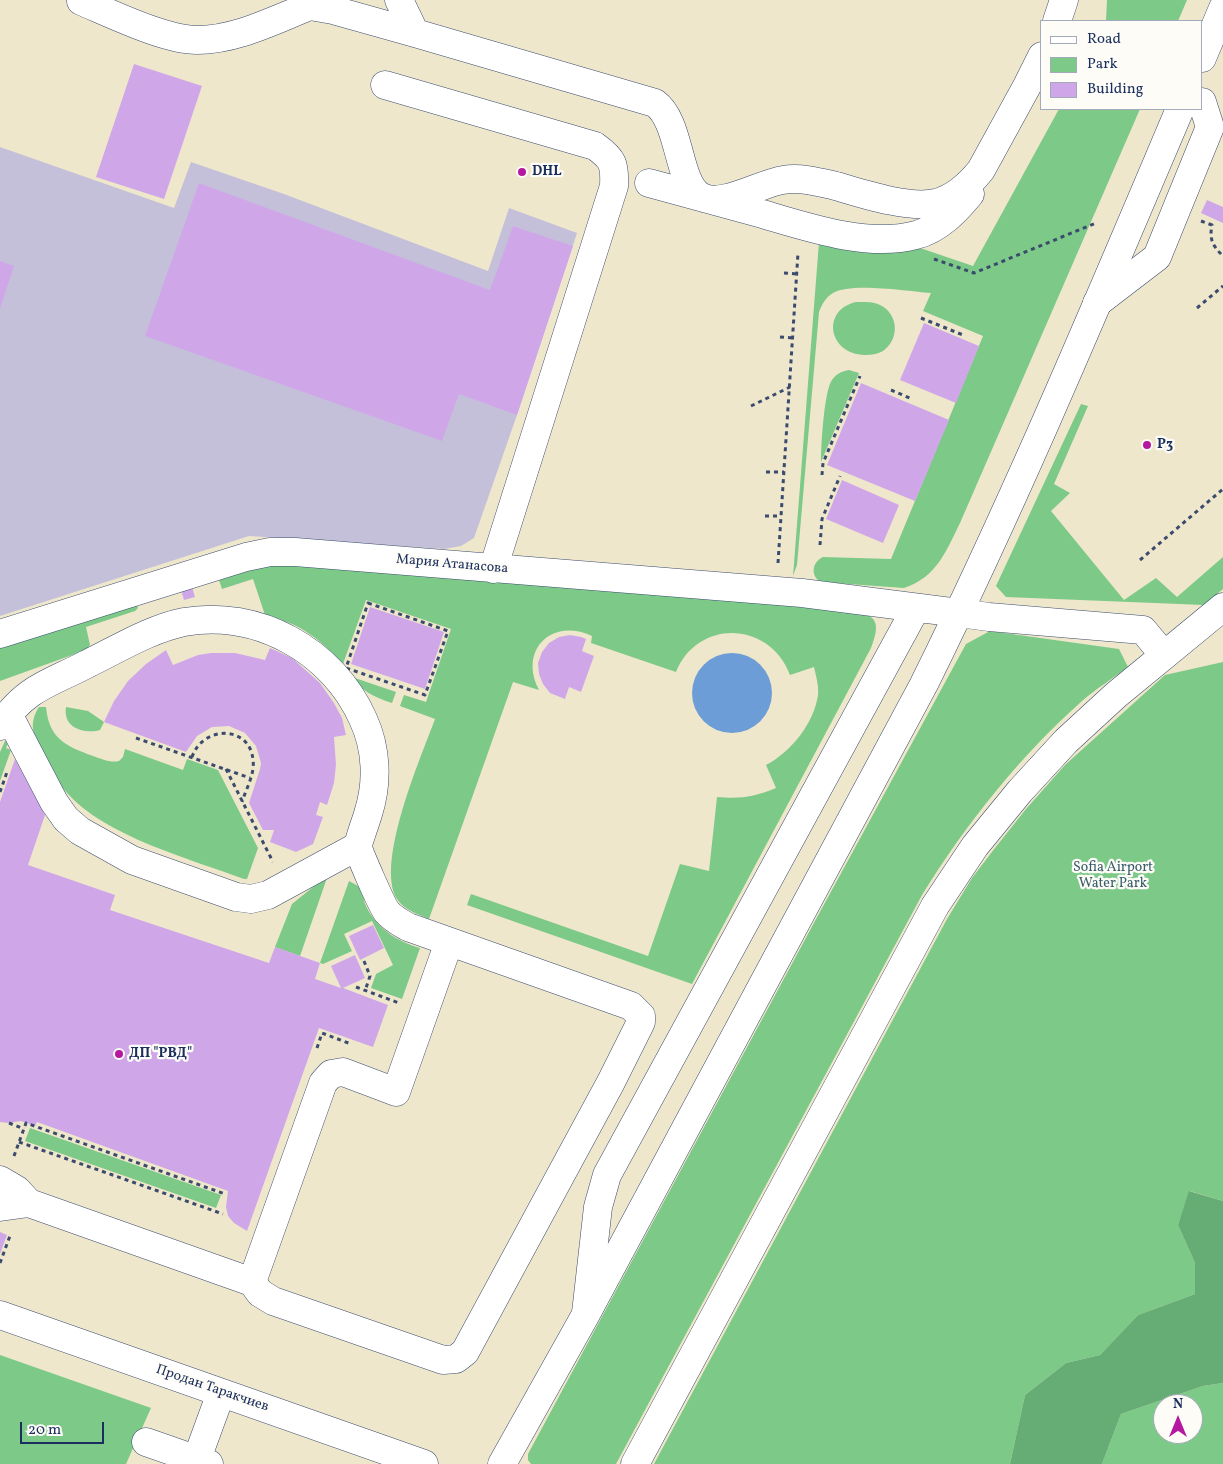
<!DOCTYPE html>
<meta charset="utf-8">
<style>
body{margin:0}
#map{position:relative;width:1223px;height:1464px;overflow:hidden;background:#efe7cb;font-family:Vollkorn,serif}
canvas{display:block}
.legend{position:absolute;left:1040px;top:20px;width:162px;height:90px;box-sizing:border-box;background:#fdfcf7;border:1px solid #a3aaba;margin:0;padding:6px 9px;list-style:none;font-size:15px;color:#1b2f5e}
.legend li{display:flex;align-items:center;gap:10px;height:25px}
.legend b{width:25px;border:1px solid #a3aaba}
.north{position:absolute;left:1153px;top:1394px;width:50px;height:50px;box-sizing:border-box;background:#fdfcf7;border:1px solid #a3aaba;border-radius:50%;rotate:0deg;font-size:14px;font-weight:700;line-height:20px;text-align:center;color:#1b2f5e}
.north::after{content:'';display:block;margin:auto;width:18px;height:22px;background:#b5179e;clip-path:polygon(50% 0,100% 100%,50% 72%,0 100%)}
.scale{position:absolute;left:20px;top:1422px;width:84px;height:22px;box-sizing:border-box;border:2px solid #1b2f5e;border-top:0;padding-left:6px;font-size:15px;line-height:18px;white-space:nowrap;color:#1b2f5e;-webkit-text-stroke:4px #fdfcf7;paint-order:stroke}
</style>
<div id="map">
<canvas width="1223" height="1464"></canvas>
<ul class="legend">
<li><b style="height:6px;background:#fff"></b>Road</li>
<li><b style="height:14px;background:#7cc988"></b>Park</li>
<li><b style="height:14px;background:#cfa7e9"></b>Building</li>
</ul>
<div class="north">N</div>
<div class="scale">20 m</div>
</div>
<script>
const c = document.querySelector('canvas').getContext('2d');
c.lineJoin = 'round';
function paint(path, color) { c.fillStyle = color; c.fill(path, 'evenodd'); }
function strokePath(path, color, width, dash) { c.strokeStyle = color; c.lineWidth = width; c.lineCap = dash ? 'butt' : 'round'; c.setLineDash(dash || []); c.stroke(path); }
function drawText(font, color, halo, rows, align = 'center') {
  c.font = font + ' Vollkorn,serif'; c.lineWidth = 4.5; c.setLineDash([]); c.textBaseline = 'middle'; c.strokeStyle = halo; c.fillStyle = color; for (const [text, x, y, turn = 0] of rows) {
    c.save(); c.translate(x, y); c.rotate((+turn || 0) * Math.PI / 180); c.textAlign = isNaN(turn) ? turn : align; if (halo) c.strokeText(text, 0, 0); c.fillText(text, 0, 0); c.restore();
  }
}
const industrial = new Path2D(`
 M0 147 174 208 191 162 284 194 488 271 509 208 577 233 517 415 474 538 461 546 444 549 249 536 0 616Z`);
const green = new Path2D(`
 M1107 0H1187L1178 21H1106Z
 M1059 109H1140L960 523C946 551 937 577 904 588L821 582C810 576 812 562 823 557L891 559 983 336 923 311 931 293C908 291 850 282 833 293 826 297 822 304 819 312L797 565 793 576 819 242 923 249 973 266Z
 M856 302C865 302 874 301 882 306 899 316 899 340 883 351 877 354 872 355 865 355 828 354 821 310 856 302Z
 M849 370 859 373 821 462C821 446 824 391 832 380 836 374 842 371 849 370Z
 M1081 404 1088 406 1054 484 1070 493 1051 511 1124 600 1156 578 1177 597 1223 557V589L1204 605 1006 597 996 586Z
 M268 565H294L851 610C879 615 880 624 871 648L692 984 467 905 471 894 648 956 680 864 709 871 717 797C741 799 754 797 776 788L766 765C791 752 814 723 818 695 819 686 816 676 814 667L790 675C770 621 698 618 676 672L591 643 592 636C552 617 518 650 539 690L513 682 429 919C418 914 404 910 397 899 375 863 421 757 435 719L400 706 404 695 426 702 451 629 366 600 343 664C319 638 301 624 265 615L253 579 222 589 218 577Z
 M136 603 138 608 135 611 86 627 90 645 86 650 0 681V646Z
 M990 631 1119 649 1128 667C1113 678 1096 689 1082 701 1019 757 966 824 922 895L616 1464H531L528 1460V1454L815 921 966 644Z
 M1223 662V1201L1190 1191 1178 1225 1195 1263V1294L1138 1315 1100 1355 1066 1363 1025 1395 1010 1464H654L947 919 972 878 995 848 1026 809 1065 765 1165 675Z
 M349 676 396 692 392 703C373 697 363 691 349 676Z
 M39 707H46C49 739 66 746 93 756 102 759 110 763 119 761L123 757 125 749 183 770 187 759 218 770 258 848 247 879H244C190 859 105 836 67 793 52 777 44 753 34 733 31 725 34 714 39 707Z
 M66 707 88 711 104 722 100 730 96 731C80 733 63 726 66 707Z
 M5 741H9L6 748 11 750 0 781V752Z
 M328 875 300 956 275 947 292 904Z
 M349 881 360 887C364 893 363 900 366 906 377 929 397 941 420 948L402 999 371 988 376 974 393 965 372 921 344 934 352 951 323 964 320 963Z
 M30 1128 221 1195 216 1208 25 1141Z
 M0 1355 151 1408 126 1464H0Z
 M1223 1383V1464H1102L1121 1414 1203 1386ZM1163 1404H1193V1434H1163Z`);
const forest = new Path2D(`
 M1189 1191 1223 1201V1383L1203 1386 1121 1414 1102 1464H1010L1025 1395 1066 1363 1100 1355 1138 1315 1195 1294V1263L1178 1225Z`);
const water = new Path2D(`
 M692 693a40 40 0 1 1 80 0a40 40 0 1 1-80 0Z`);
const building = new Path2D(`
 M134 64 202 86 164 199 96 177Z
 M199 183 490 290 513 226 573 246 517 415 459 394 442 441 145 336Z
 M1207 200 1223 207V223L1201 213Z
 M0 261 14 266 0 309Z
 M924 323 979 346 956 403 900 380Z
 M861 383 949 420 915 501 827 465Z
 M842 480 899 505 883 543 826 519Z
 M192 587 195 597 184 600 181 590Z
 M370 607 444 632 425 689 351 664Z
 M570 635 581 637 586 639 582 651 594 656 581 692 569 687 565 699 550 693 543 684 539 674 538 663 542 652 549 643 559 637Z
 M270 648 292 658 320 683 334 703 342 718 346 735 334 737 336 765 334 783 327 805 320 802 316 815 323 817 313 844 296 852 270 842 274 830H263L249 803 260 769 261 763 256 746 245 733 229 726 212 727 197 736 186 752 104 722 114 701 128 681 146 664 166 650 173 665 198 655 211 653H235L265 660Z
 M15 759 45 815 28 865 115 895 110 910 269 963 275 947 320 963 315 979 341 988 331 966 355 955 365 978 343 988 388 1005 373 1047 319 1028 247 1231 234 1223 228 1216 226 1207 228 1191 37 1122 35 1126 21 1121 9 1123 0 1122V802Z
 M373 925 384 948 360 960 349 936Z
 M0 1232 7 1235 0 1254Z`);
const path = new Path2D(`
 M1201 221 1212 225C1209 240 1213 246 1223 256
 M934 259 974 273 1096 223
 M784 273 797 274
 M1197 308 1223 286
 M921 318 963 335
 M780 337 793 338
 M891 390 912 399
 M751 406 790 387
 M766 472H784
 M822 475 823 463 860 376
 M765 516H781
 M820 545 822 519 840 476
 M1140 560 1223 489
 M778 563 798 253
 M368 603 448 631 425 695 346 668Z
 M136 738 250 778
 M192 757C203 725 250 725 253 760 255 774 246 789 242 802
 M226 769 273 862
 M0 792 7 772
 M364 961 370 976 365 991
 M356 987 399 1003
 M317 1048 322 1033 351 1044
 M9 1123 24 1129
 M19 1142 223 1214
 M14 1156 26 1123 225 1194
 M0 1263 11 1233`);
const minor = new Path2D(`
 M399 0 415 33
 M81 1C112 14 165 40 197 40 236 40 274 20 310 6L312 0
 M310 6 333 10 415 33 655 103C681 122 677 182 700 196 720 209 761 183 783 180 801 177 819 182 836 186 863 194 909 209 936 203 955 198 969 185 981 170L1027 86 1042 56
 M1057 21 1064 0
 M385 85 595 146C613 159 615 164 614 186L493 569
 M649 183C686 193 722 203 759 213 807 227 867 248 916 235 939 229 956 211 970 194
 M1097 303 1157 257 1210 127 1202 102
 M0 634 246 557 270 552H295L802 593 959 613
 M8 714 54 802 66 819 80 831 132 860 236 897 251 899 268 895 358 846
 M0 726C26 687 49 684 87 664 118 649 150 629 184 622 258 609 333 651 363 719 377 749 378 783 368 814 366 821 358 842 358 847 359 853 382 906 387 912 393 919 401 923 408 927L631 1006 641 1016V1022L611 1082 465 1352 456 1359 443 1360 273 1301 260 1293 252 1282 29 1203 17 1190 0 1180
 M0 1207 29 1203
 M252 1282 323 1083 331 1074 343 1072 396 1092 449 942
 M586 1313 598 1207 607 1175 916 608
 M0 1315 424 1464
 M146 1442 209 1464
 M195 1464 221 1393`);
const major = new Path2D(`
 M1202 58 1223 8
 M959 613 989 617 1143 630 1164 655
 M502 1464 585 1316 924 684C1017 496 1098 302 1180 109
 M635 1464 935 906 975 846 1020 791 1066 741 1116 695 1223 607`);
const markers = [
 [522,172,5,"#b5179e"],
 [1147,445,5,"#b5179e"],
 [119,1054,5,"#b5179e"]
];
const poiNames = [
 ["DHL",532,172],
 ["P3",1157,445],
 ["ДП \"РВД\"",129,1054]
];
const streetNames = [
 ["Мария Атанасова",452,565,5],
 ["Продан Таракчиев",212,1389,19]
];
const parkNames = [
 ["Sofia Airport",1113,868],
 ["Water Park",1113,884]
];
paint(industrial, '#c5c0da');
paint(green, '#7cc988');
paint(forest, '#65ad74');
paint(water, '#6d9dd7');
paint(building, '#cfa7e9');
strokePath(minor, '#3b4b6e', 29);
strokePath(major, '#3b4b6e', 29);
strokePath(path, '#3b4b6e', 3, [4, 4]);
strokePath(minor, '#fff', 28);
strokePath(major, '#fff', 28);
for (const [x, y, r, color] of markers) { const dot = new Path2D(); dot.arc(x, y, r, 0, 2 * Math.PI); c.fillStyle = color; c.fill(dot); strokePath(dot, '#fdfcf7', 2); }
drawText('bold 14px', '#1b2f5e', '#fdfcf7', poiNames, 'left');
drawText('14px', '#1b2f5e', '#fdfcf7', streetNames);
drawText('14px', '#385d6b', '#fdfcf7', parkNames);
</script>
